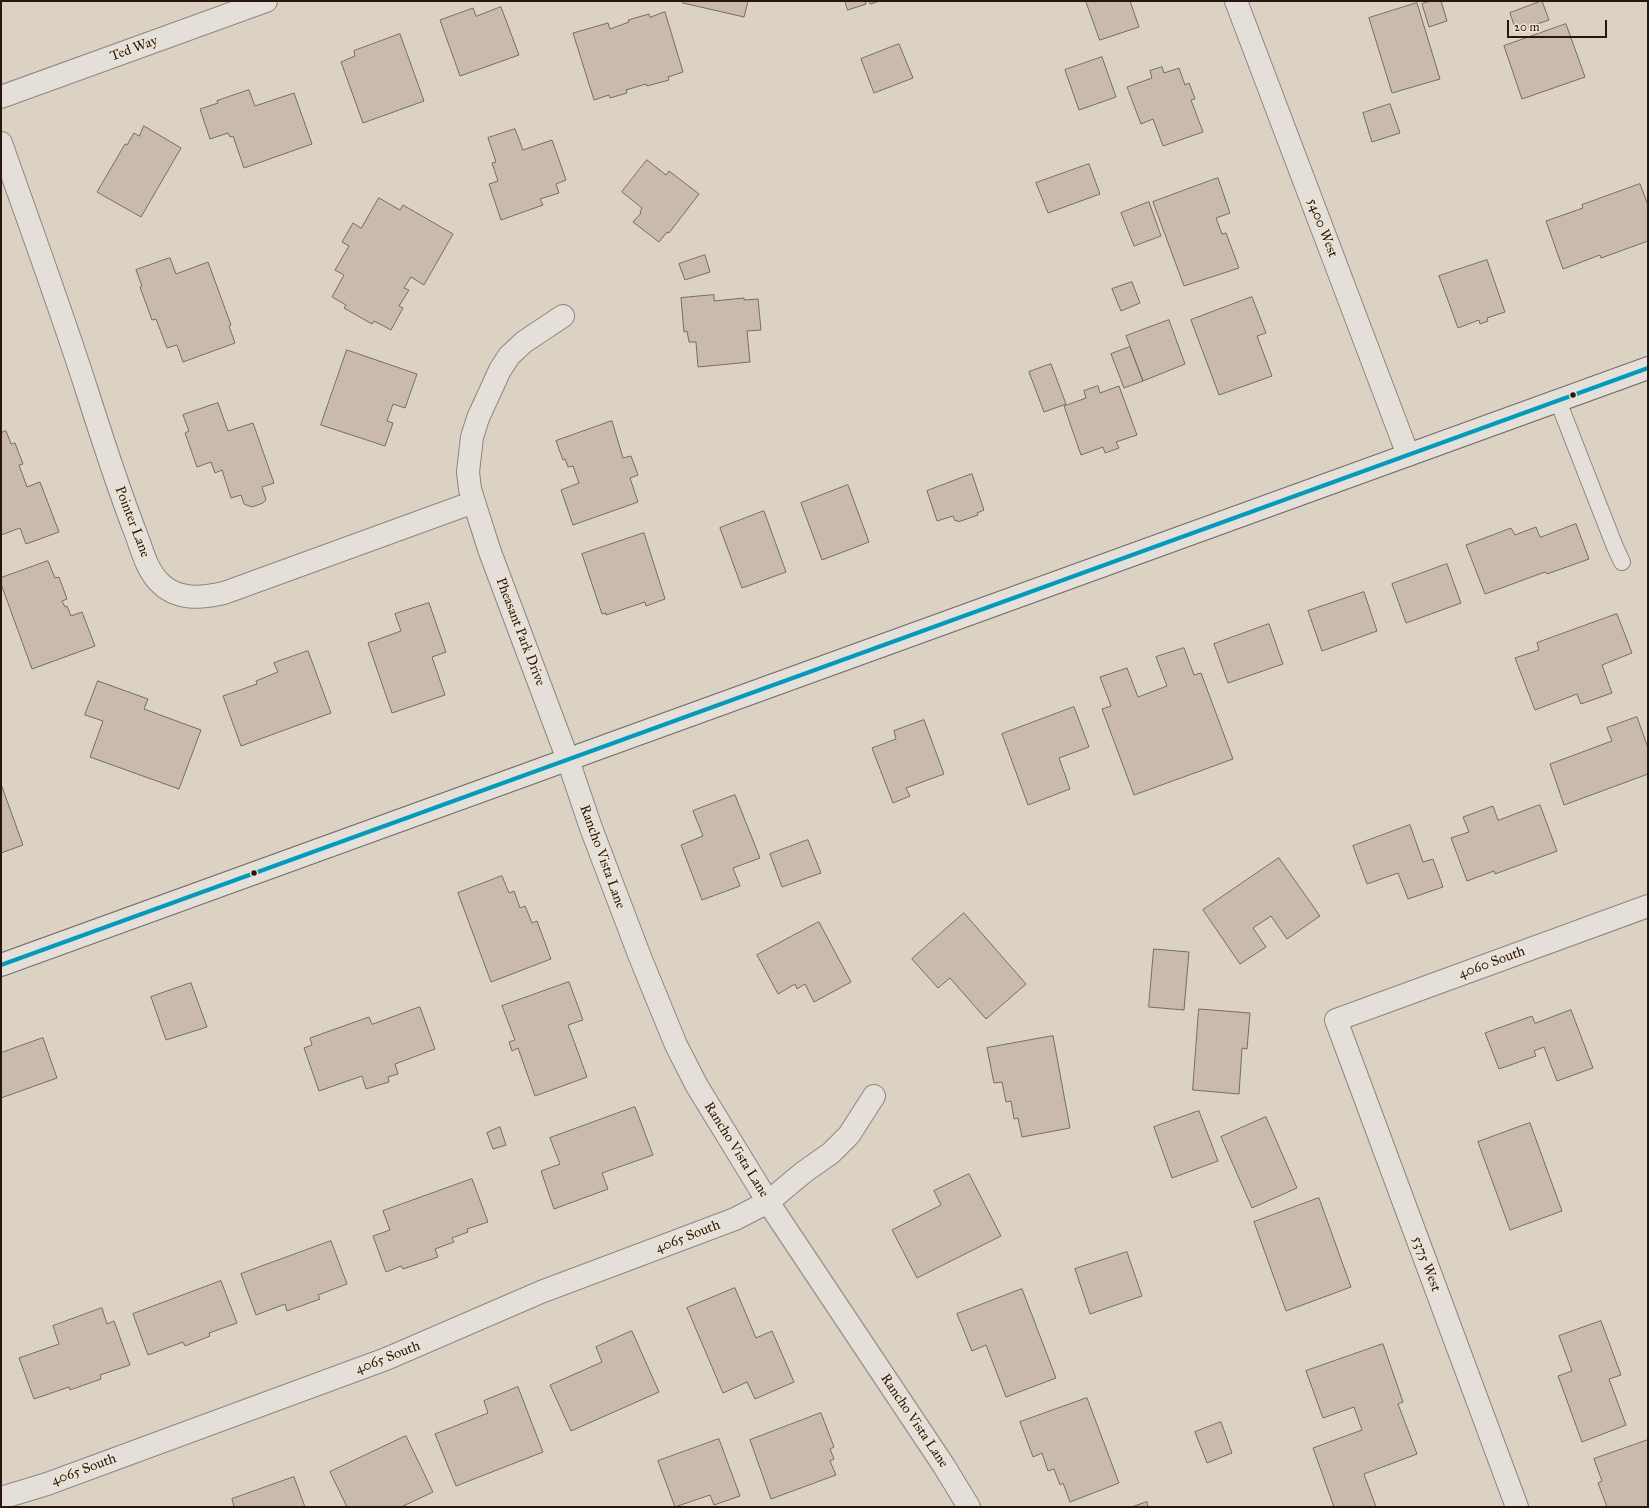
<!DOCTYPE html>
<style>
body{margin:0}
#map{position:relative;width:1649px;height:1508px;overflow:hidden;background:#dbd2c4;font-family:"IM FELL Great Primer",serif}
canvas{display:block}
.frame{position:absolute;inset:0;border:2px solid #29160f;pointer-events:none}
.scale{position:absolute;left:1507px;top:20px;width:100px;height:18px;box-sizing:border-box;border:2px solid #29160f;border-top:0;padding-left:5px;font-size:12px;line-height:14px;white-space:nowrap;color:#29160f;-webkit-text-stroke:3px #ede4d3;paint-order:stroke}
</style>
<div id="map">
<canvas width="1649" height="1508"></canvas>
<div class="frame"></div>
<div class="scale">20 m</div>
</div>
<script>
const c = document.querySelector('canvas').getContext('2d');
c.lineJoin = 'round';
function paint(path, color) { c.fillStyle = color; c.fill(path, 'evenodd'); }
function strokePath(path, color, width, dash) { c.strokeStyle = color; c.lineWidth = width; c.lineCap = dash ? 'butt' : 'round'; c.setLineDash(dash || []); c.stroke(path); }
function drawText(font, color, halo, rows, align = 'center') {
  c.font = font + ' "IM FELL Great Primer",serif'; c.lineWidth = 3; c.setLineDash([]); c.textBaseline = 'middle'; c.strokeStyle = halo; c.fillStyle = color; for (const [text, x, y, turn = 0] of rows) {
    c.save(); c.translate(x, y); c.rotate((+turn || 0) * Math.PI / 180); c.textAlign = isNaN(turn) ? turn : align; if (halo) c.strokeText(text, 0, 0); c.fillText(text, 0, 0); c.restore();
  }
}
const building = new Path2D(`
 M683 1H748L744 17 683 3Z
 M845 1H865L866 4 848 10Z
 M869 1H879L871 4Z
 M1086 1H1130L1139 27 1100 40Z
 M1431 1H1441L1447 21 1429 27 1422 4Z
 M1542 1 1549 20 1516 31 1510 13Z
 M1417 3 1440 79 1392 93 1369 18Z
 M501 7 519 55 460 76 440 20 473 8 476 16Z
 M665 12 683 72 668 77 669 80 647 86 646 84 626 90 627 93 610 98 609 95 594 100 573 33 608 23 610 29 629 22 628 20 649 14 650 17Z
 M1566 24 1585 77 1522 99 1504 46Z
 M400 34 424 101 363 123 341 62 355 56 354 51Z
 M899 44 913 78 874 93 861 59Z
 M1102 57 1116 97 1079 110 1065 70Z
 M1162 67 1164 73 1179 68 1185 85 1189 83 1195 99 1191 100 1203 132 1163 146 1153 119 1141 124 1127 87 1152 78 1150 71Z
 M249 90 255 106 294 93 312 144 244 168 233 136 230 137 228 133 210 139 200 109 218 103 217 101Z
 M1390 104 1400 133 1372 142 1363 113Z
 M144 126 181 148 141 217 97 192 125 144 127 145 134 133 139 136Z
 M515 129 523 150 552 140 566 180 556 184 559 193 540 199 543 205 501 220 489 184 498 181 492 163 496 162 488 138Z
 M647 160 666 175 669 171 699 194 669 233 667 232 659 242 633 222 641 213 640 212 642 208 622 192Z
 M1089 164 1100 194 1048 213 1036 183Z
 M1218 178 1230 213 1216 218 1222 234 1226 233 1239 268 1184 286 1153 202Z
 M1640 184 1648 205V241L1601 258 1600 255 1563 269 1546 221 1583 208 1582 205Z
 M379 198 400 210 403 205 453 234 424 285 411 277 404 288 409 290 399 306 403 308 391 330 374 321 372 324 344 308 346 305 332 297 344 275 335 270 349 246 342 242 353 223 361 228Z
 M1149 202 1161 236 1134 246 1121 213Z
 M705 255 710 272 685 280 679 264Z
 M170 258 176 274 208 262 231 325 229 326 235 343 183 362 177 345 167 348 156 319 152 320 140 287 142 286 136 270Z
 M1487 260 1505 312 1487 318 1488 321 1480 324 1479 320 1458 328 1439 276Z
 M1132 282 1140 303 1121 311 1112 289Z
 M714 295V301L744 298V300L758 299 761 330 747 331 750 362 698 367 696 342H689L687 331 684 332 681 298Z
 M1252 297 1266 333 1257 336 1272 376 1219 395 1191 320Z
 M1169 320 1185 364 1143 381 1126 336Z
 M1130 347 1143 381 1124 388 1111 354Z
 M347 350 417 374 405 408 393 404 387 421 393 423 385 446 321 425Z
 M1051 364 1066 404 1044 412 1029 372Z
 M1098 386 1100 393 1119 386 1137 435 1116 442 1119 448 1105 453 1103 447 1081 455 1064 406 1086 398 1084 391Z
 M218 403 228 431 253 423 274 483 262 487 266 500 263 503 252 507 244 504 241 495 231 498 222 470 215 473 211 462 197 467 185 433 189 431 183 415Z
 M612 421 623 458 631 456 638 475 630 478 638 502 573 525 561 490 579 483 573 466 568 467 565 459 563 460 556 441Z
 M6 431 11 444 15 443 23 464 19 465 27 487 40 482 59 532 26 544 20 528 1 535V433Z
 M972 474 984 510 977 513 978 515 958 522 957 520 955 521 953 516 937 521 927 491Z
 M848 485 869 542 822 560 801 503Z
 M764 511 786 572 742 588 720 528Z
 M1576 524 1589 559 1547 574 1545 572 1485 594 1466 545 1511 528 1515 535 1536 527 1540 537Z
 M644 533 665 599 646 606 645 602 606 615V613L602 614 582 554Z
 M48 561 55 578 59 577 67 599 62 601 65 607 67 606 71 616 82 612 95 646 32 669 1 584V578Z
 M1447 564 1461 603 1406 623 1392 584Z
 M1364 592 1377 631 1322 651 1308 611Z
 M429 603 446 652 432 657 445 695 392 713 368 643 401 631 395 614Z
 M1617 614 1632 653 1602 665 1612 693 1581 704 1577 694 1535 710 1515 658 1539 650 1537 643Z
 M1269 624 1283 664 1228 683 1214 644Z
 M1184 648 1194 675 1201 673 1233 759 1134 795 1102 709 1111 706 1100 677 1127 668 1138 697 1167 686 1156 657Z
 M308 651 331 713 241 746 223 696 257 684 256 681 278 672 274 663Z
 M98 681 148 699 144 709 201 730 179 789 90 757 103 721 85 715Z
 M1074 707 1089 747 1059 758 1070 789 1028 805 1002 734Z
 M1637 717 1648 748V774L1564 805 1550 764 1612 741 1607 728Z
 M924 720 944 774 906 788 910 796 893 803 872 748 896 739 894 731Z
 M1 784 23 845 1 853Z
 M735 795 760 858 733 868 740 886 702 900 681 845 703 836 693 811Z
 M1540 805 1557 851 1495 874 1494 871 1467 881 1451 838 1469 832 1463 817 1493 806 1498 820Z
 M1410 825 1423 862 1433 859 1443 887 1408 899 1398 873 1367 884 1353 846Z
 M808 840 821 873 782 887 770 854Z
 M1279 858 1320 916 1287 939 1271 916 1253 928 1266 947 1240 964 1203 910Z
 M502 876 509 893 514 891 520 908 525 906 532 923 537 921 551 959 491 982 458 893Z
 M964 913 1026 984 986 1019 950 978 938 988 912 959Z
 M819 922 851 982 814 1002 805 984 797 989 795 984 778 994 757 955Z
 M1154 949 1189 952 1184 1010 1149 1007Z
 M569 982 583 1020 568 1025 587 1077 535 1096 518 1048 512 1051 509 1042 515 1040 502 1006Z
 M191 983 207 1027 166 1040 151 997Z
 M420 1007 435 1049 395 1064 398 1074 388 1077 389 1082 366 1089 362 1076 319 1091 304 1048 312 1045 310 1038 369 1017 372 1024Z
 M1199 1009 1250 1013 1247 1049 1242 1048 1239 1094 1193 1090Z
 M1571 1010 1593 1068 1557 1081 1544 1047 1534 1051 1536 1056 1499 1069 1485 1033 1532 1016 1535 1023Z
 M1053 1036 1070 1128 1022 1137 1018 1118 1014 1119 1011 1101 1006 1102 1002 1082 994 1083 987 1048Z
 M43 1038 57 1078 1 1098V1053Z
 M635 1107 653 1155 602 1173 608 1189 554 1209 541 1171 560 1164 550 1138Z
 M1199 1111 1218 1161 1172 1178 1154 1127Z
 M1266 1117 1297 1188 1252 1208 1221 1137Z
 M1530 1123 1562 1211 1510 1230 1478 1142Z
 M500 1127 506 1145 493 1149 487 1133Z
 M969 1174 1001 1236 917 1278 892 1230 941 1205 934 1191Z
 M472 1179 488 1222 467 1229 468 1232 452 1238 454 1242 435 1249 438 1257 403 1269 401 1266 386 1272 373 1236 390 1230 383 1211Z
 M1319 1198 1351 1287 1286 1311 1254 1222Z
 M331 1241 347 1284 318 1295 320 1299 287 1311 285 1304 256 1315 241 1274Z
 M1127 1252 1142 1296 1090 1314 1075 1269Z
 M221 1281 237 1323 209 1333 210 1336 185 1346 183 1342 148 1355 133 1314Z
 M735 1288 756 1338 772 1331 794 1382 755 1399 747 1382 723 1393 687 1308Z
 M1022 1289 1056 1378 1006 1397 986 1345 972 1351 957 1314Z
 M102 1308 107 1324 114 1321 130 1365 100 1375 101 1379 70 1390 69 1387 34 1399 19 1358 59 1344 53 1326Z
 M1601 1321 1621 1375 1609 1379 1626 1425 1582 1442 1558 1376 1572 1371 1559 1336Z
 M632 1331 659 1392 571 1431 550 1385 602 1362 596 1347Z
 M1383 1344 1403 1402 1398 1404 1417 1454 1364 1474 1376 1507H1334L1313 1448 1362 1430 1354 1407 1323 1418 1306 1371Z
 M518 1387 543 1452 456 1486 435 1434 488 1413 484 1401Z
 M1087 1398 1119 1483 1070 1502 1063 1483 1060 1485 1054 1469 1048 1471 1042 1453 1033 1457 1020 1422Z
 M821 1413 834 1447 830 1449 834 1459 830 1461 836 1475 771 1499 750 1440Z
 M1221 1422 1232 1453 1207 1463 1195 1432Z
 M406 1436 433 1492 401 1507H347L330 1472Z
 M719 1439 740 1496 714 1505 710 1495 675 1507 658 1461Z
 M1648 1440V1507H1607L1598 1483 1602 1481 1594 1459Z
 M294 1477 305 1507H234L232 1499Z
 M1147 1502 1148 1507H1132Z`);
const service = new Path2D(`
 M1558 401 1615 547 1622 562`);
const minor = new Path2D(`
 M1 97 266 1
 M1 143C30 226 61 309 88 394 103 441 118 488 136 534 142 550 147 570 159 582 177 601 202 598 224 593L474 502
 M563 316 524 342 509 356 500 370 478 418 472 437 468 472 470 489 474 502 490 552 568 760 591 828 640 957 676 1045 697 1086 768 1202 944 1466 969 1507
 M1 1498 47 1484 386 1359 541 1292 735 1219 768 1202 804 1172 831 1153 849 1135 874 1096
 M1517 1507 1336 1020 1648 906`);
const tertiary = new Path2D(`
 M1236 1 1408 455`);
const secondary = new Path2D(`
 M1 965 1648 368`);
const bus1 = new Path2D(`
 M1 965 1648 368`);
const markers = [
 [1573,395,3.5,"#29160f"],
 [254,873,3.5,"#29160f"]
];
const streetNames = [
 ["Ted Way",134,49,-20],
 ["5400 West",1322,228,69],
 ["Pointer Lane",132,522,69],
 ["Pheasant Park Drive",520,632,69],
 ["Rancho Vista Lane",602,857,70],
 ["4060 South",1492,963,-20],
 ["Rancho Vista Lane",736,1150,58],
 ["4065 South",688,1237,-21],
 ["5375 West",1426,1264,70],
 ["4065 South",388,1358,-21],
 ["Rancho Vista Lane",914,1421,56],
 ["4065 South",84,1470,-20]
];
paint(building, '#cabaae');
strokePath(building, '#756d65', 1);
strokePath(service, '#8d867e', 18);
strokePath(minor, '#8d867e', 24);
strokePath(tertiary, '#8d867e', 24);
strokePath(secondary, '#756d65', 24);
strokePath(service, '#e4dfd8', 16);
strokePath(minor, '#e4dfd8', 22);
strokePath(tertiary, '#e4dfd8', 22);
strokePath(secondary, '#e4dfd8', 22);
strokePath(bus1, '#049abb', 4);
for (const [x, y, r, color] of markers) { const dot = new Path2D(); dot.arc(x, y, r, 0, 2 * Math.PI); c.fillStyle = color; c.fill(dot); strokePath(dot, '#ede4d3', 1.5); }
drawText('14px', '#29160f', '#ede4d3', streetNames);
</script>
